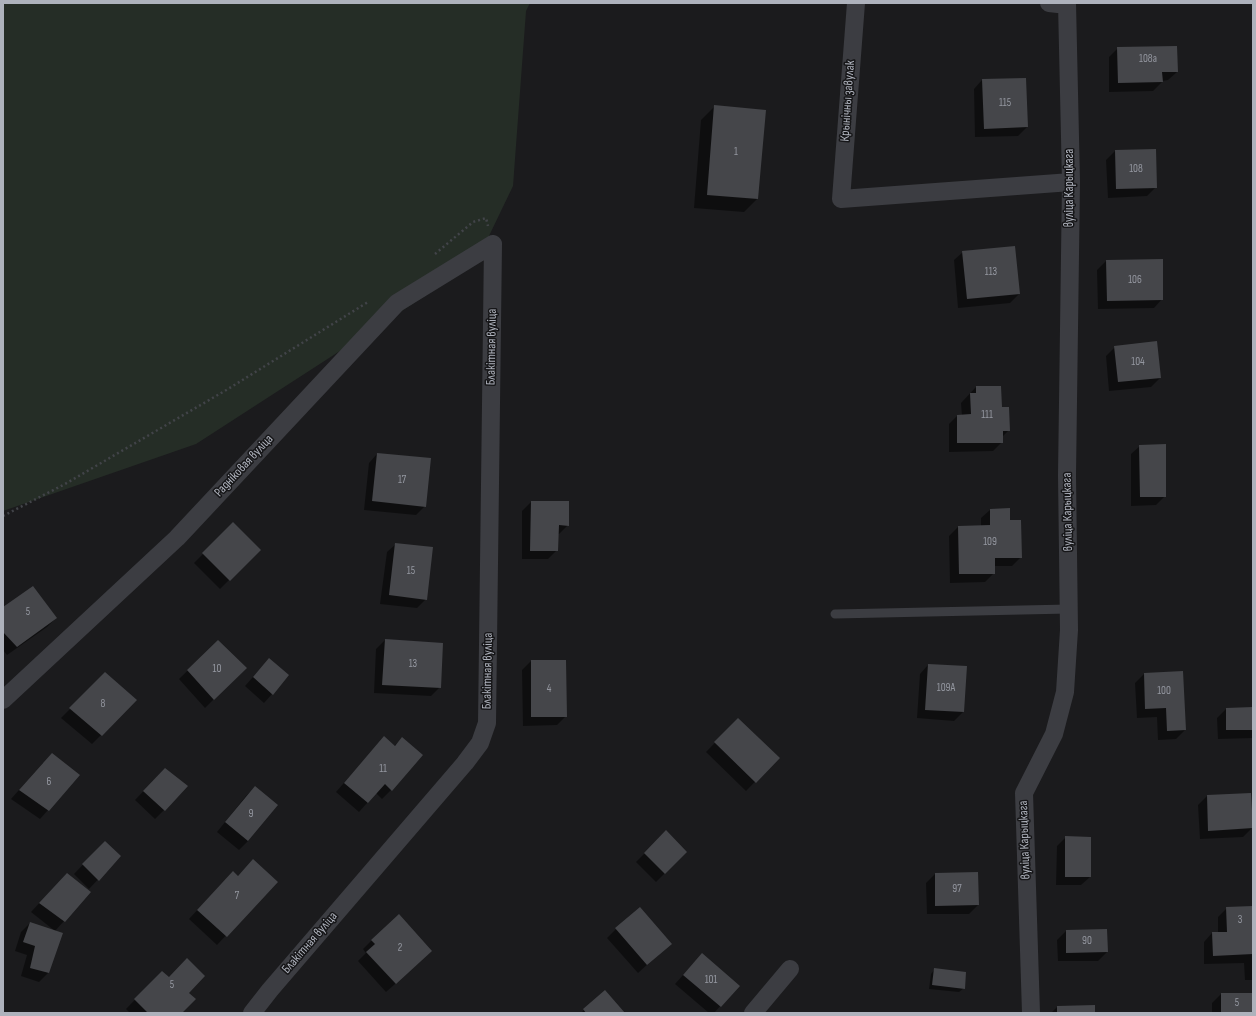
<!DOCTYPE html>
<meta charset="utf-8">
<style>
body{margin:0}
#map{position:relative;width:1256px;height:1016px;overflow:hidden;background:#1b1b1d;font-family:"Sofia Sans Condensed",sans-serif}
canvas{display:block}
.frame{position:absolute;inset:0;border:4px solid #aeb2bc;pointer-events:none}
</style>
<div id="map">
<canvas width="1256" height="1016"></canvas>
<div class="frame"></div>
</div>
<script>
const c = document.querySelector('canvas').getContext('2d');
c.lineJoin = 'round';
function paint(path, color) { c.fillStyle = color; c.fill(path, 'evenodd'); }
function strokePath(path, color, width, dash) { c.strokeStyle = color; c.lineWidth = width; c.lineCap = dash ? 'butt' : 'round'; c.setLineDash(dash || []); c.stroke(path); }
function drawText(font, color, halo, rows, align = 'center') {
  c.font = font + ' "Sofia Sans Condensed",sans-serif'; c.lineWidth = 3; c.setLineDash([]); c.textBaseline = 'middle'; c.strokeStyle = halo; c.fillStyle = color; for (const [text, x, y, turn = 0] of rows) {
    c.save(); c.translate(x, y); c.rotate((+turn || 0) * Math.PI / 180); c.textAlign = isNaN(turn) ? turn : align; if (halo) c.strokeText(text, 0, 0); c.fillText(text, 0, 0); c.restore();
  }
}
const green = new Path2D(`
 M3 3H530L526 11 513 186 476 263 196 444 3 511Z`);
const shadow = new Path2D(`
 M1118 48 1177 72 1168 80 1162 81V82L1153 91 1109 92V57Z
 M982 80 1027 127 1018 136 975 137 974 89Z
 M715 106 757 199 744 212 694 208 701 120Z
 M1115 151 1156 187 1147 196 1108 198 1106 160Z
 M963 252 1019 294 1010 303 958 308 954 260Z
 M1106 261 1162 299 1154 308 1098 309 1097 270Z
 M1115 347 1160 378 1151 387 1109 391 1106 356Z
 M976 387 1001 408 1009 430 1002 437V442L993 451 949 452V424L957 416H962L961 403Z
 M1140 446 1165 496 1156 505 1131 506V454Z
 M377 454 425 506 416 515 364 510 369 463Z
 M531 502 568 525 559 534H558L557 550 548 559H522V511Z
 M990 510 1009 521 1021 557 1012 566H994V573L985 582 950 583 949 536 958 527H981V518Z
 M233 524 259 550 220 589 194 563Z
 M396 544 426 599 417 608 380 604 387 552Z
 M3 608 56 618 47 627 7 655 3 650Z
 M385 640 440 687 431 696 374 693 376 649Z
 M218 641 245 668 205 708 179 679Z
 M531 661 566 716 557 725 523 726 522 670Z
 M928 665 963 712 954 721 917 718 920 674Z
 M261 668 272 694 264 703 245 686Z
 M1182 672 1185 730 1176 739 1158 740 1157 717 1137 718 1135 683 1144 674Z
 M105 674 136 700 92 744 61 718Z
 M1253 708V738L1218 739 1217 718 1226 709Z
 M738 719 778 758 746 791 706 752Z
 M384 737 394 746 402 739 391 790 382 799 376 793 359 812 336 792Z
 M43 763 48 810 40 819 11 799Z
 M156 778 164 810 155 819 135 800Z
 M255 787 277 806 248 841 239 850 217 832 246 796Z
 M1250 794 1252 828 1243 837 1200 839 1198 805 1207 796Z
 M666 832 686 852 656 882 636 862Z
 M1066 837 1090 877 1081 885H1056L1057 846Z
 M96 851 120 856 89 889 74 874Z
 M253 861 276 882 217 945 189 919 224 881 237 877Z
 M977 873 978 905 969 914H927L926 883 935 874Z
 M58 883 90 892 55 931 31 912Z
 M1253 907V980H1245L1244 963 1204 964V942L1212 933H1218V917L1227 908Z
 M30 923 48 973 39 982 21 976 27 955 15 951 21 932Z
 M616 929 661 952 638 973 607 938Z
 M1066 931 1107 952 1098 961H1058L1057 940Z
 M372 940 422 960 386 992 358 961 366 953 363 949Z
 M693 964 738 986 714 1013H709L675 984Z
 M935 969 964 988 959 992 929 989 931 974Z
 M162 972 188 993 181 1013H130L126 1009Z
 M1221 994H1253V1013H1212V1003Z
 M1057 1007 1094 1013H1051Z
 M584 1010 624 1013H581Z`);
const building = new Path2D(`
 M1177 46 1178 72H1162L1163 82 1118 83 1117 47Z
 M1026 78 1028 127 984 129 982 79Z
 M714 105 766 110 758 199 707 195Z
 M1156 149 1157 188 1116 189 1115 150Z
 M1015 246 1020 294 967 299 962 251Z
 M1163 259V300L1107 301 1106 260Z
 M1157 341 1161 378 1118 382 1114 346Z
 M976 386H1001L1002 407H1009L1010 431H1003V443H957V415L971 414 970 393H976Z
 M1166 444V497H1140L1139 445Z
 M377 453 431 458 426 507 372 501Z
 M531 501H569V526L559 525 558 551H530Z
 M1010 508V520H1021L1022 558H995V574H959L958 526 990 525V509Z
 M233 522 261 550 230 581 202 553Z
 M395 543 433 547 427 600 389 595Z
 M33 586 57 618 17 647 3 632V607Z
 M385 639 443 643 441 688 382 685Z
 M218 640 247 668 214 700 187 670Z
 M269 658 289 675 273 695 253 677Z
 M531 660H566L567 717H531Z
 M928 664 967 666 964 712 925 710Z
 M1183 671 1186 730 1167 731 1166 708 1145 709 1144 673Z
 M105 672 137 700 102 736 69 708Z
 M1253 707V730H1226V708Z
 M738 718 780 758 756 783 714 742Z
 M384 736 395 746 402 737 423 755 392 791 385 784 368 803 344 783Z
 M52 753 80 775 49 811 19 790Z
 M165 768 188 786 165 811 143 791Z
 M255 786 278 805 248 841 225 822Z
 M1251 793 1253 828 1208 831 1207 795Z
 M666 830 687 852 665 874 644 853Z
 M1065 836 1091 837V877H1065Z
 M105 841 121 856 99 881 82 864Z
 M253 859 278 882 227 937 197 910 233 871 238 876Z
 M978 872 979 905 935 906V873Z
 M67 873 91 892 65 922 39 903Z
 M1253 906V954L1213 956 1212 932H1227L1226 907Z
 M640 907 672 944 647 965 615 928Z
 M399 914 432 951 396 984 366 952 375 944 371 940Z
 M30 922 63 933 49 973 30 968 35 946 23 942Z
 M1107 929 1108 952 1066 953V930Z
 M702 953 740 986 721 1007 683 975Z
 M187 958 205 976 189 993 196 999 182 1013H148L134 999 162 971 169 977Z
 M934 968 966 972 965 989 932 985Z
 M605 990 625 1013H586L583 1009Z
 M1221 993H1253V1013H1221Z
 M1095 1005V1013H1057V1006Z`);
const path = new Path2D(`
 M435 254 473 222 486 218 488 226
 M3 516 65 484 228 389 368 302`);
const service = new Path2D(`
 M835 614 1069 609`);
const minor = new Path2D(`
 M856 3 841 199 1071 182
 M1049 3 1067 5
 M3 700 177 538 397 303 493 244
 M252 1013 270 990 465 763 480 743 487 723 493 244
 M753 1013 790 969
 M1031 1013 1024 793 1054 734 1065 692 1069 630 1067 475 1071 182 1067 3`);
const numberNames = [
 ["108а",1148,59],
 ["115",1005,103],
 ["1",736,152],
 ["108",1136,169],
 ["113",991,272],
 ["106",1135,280],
 ["104",1138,362],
 ["111",987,415],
 ["17",402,480],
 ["109",990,542],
 ["15",411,571],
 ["5",28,612],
 ["13",413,664],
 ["10",217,669],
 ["109А",946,688],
 ["4",549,689],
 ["100",1164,691],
 ["8",103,704],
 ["11",383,769],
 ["6",49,782],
 ["9",251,814],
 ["97",957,889],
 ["7",237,896],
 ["3",1240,920],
 ["90",1087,941],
 ["2",400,948],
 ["101",711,980],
 ["5",172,985],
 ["5",1237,1003]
];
const streetNames = [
 ["Крынічны завулак",848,101,-86],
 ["вуліца Карыцкага",1070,188,-90],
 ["Блакітная вуліца",492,347,-89],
 ["Радніковая вуліца",244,466,-47],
 ["вуліца Карыцкага",1068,512,-91],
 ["Блакітная вуліца",488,671,-89],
 ["вуліца Карыцкага",1025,840,-92],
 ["Блакітная вуліца",310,943,-49]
];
paint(green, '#252d26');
paint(shadow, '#0007');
paint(building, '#45464a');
strokePath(path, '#424449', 2.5, [2, 3]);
strokePath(service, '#3c3d42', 9);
strokePath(minor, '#3c3d42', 18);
drawText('11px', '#9497a0', null, numberNames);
drawText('13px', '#aeb2bc', '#161618', streetNames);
</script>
